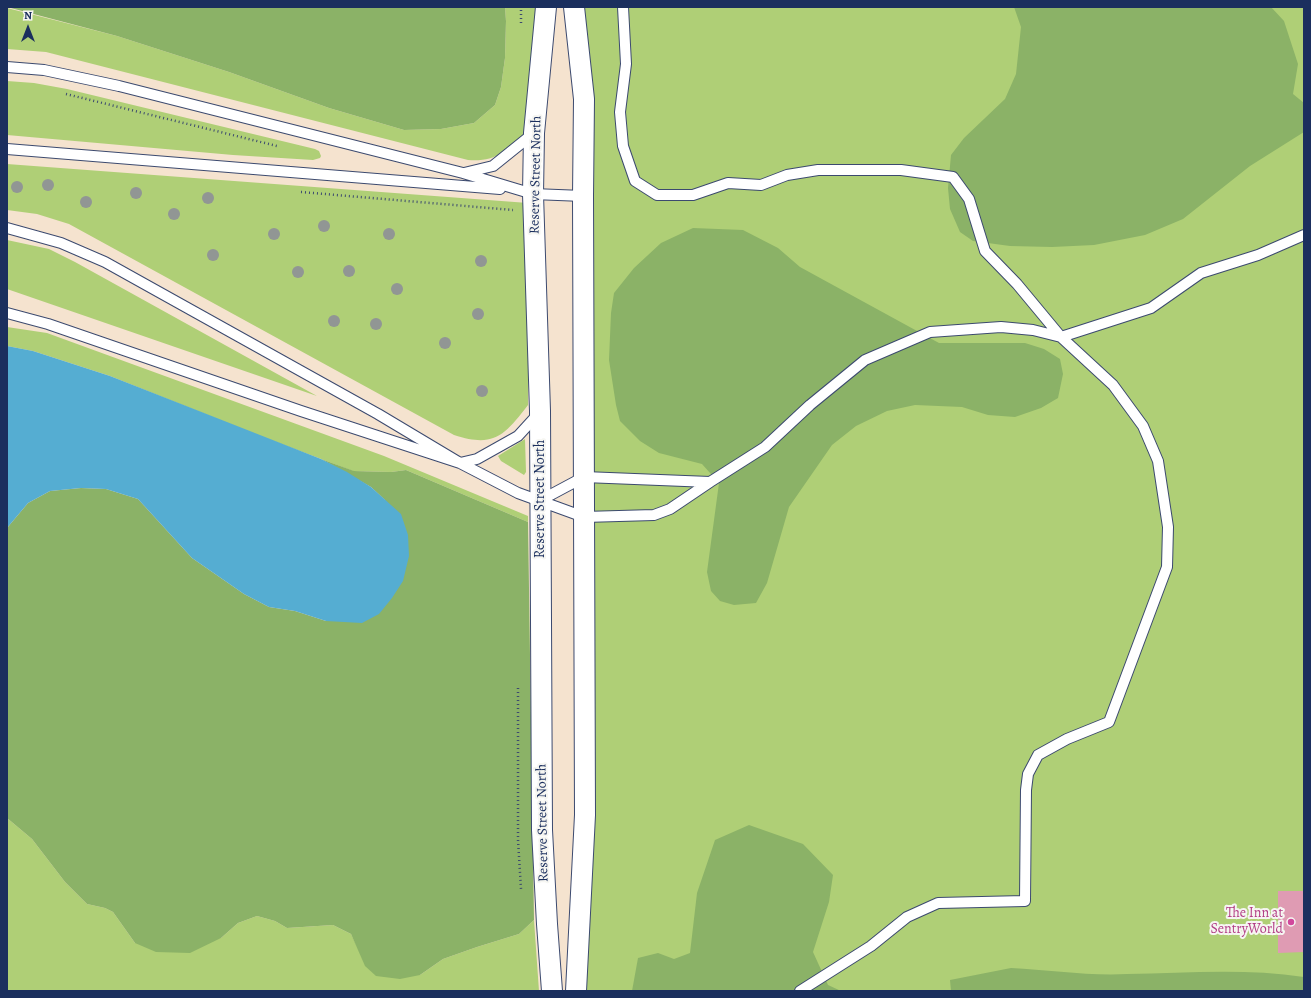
<!DOCTYPE html>
<style>
body{margin:0}
#map{position:relative;width:1311px;height:998px;overflow:hidden;background:#f5e3cf;font-family:Alegreya,serif}
canvas{display:block}
.frame{position:absolute;inset:0;border:8px solid #1b2f5e;pointer-events:none}
.north{position:absolute;left:8px;top:8px;width:40px;height:40px;-webkit-text-stroke:3px #f6f6f2;paint-order:stroke;rotate:0deg;font-size:11px;font-weight:700;line-height:16px;text-align:center;color:#1b2f5e}
.north::after{content:'';display:block;margin:auto;width:14px;height:18px;background:#1b2f5e;clip-path:polygon(50% 0,100% 100%,50% 72%,0 100%)}
</style>
<div id="map">
<canvas width="1311" height="998"></canvas>
<div class="frame"></div>
<div class="north">N</div>
</div>
<script>
const c = document.querySelector('canvas').getContext('2d');
c.lineJoin = 'round';
function paint(path, color) { c.fillStyle = color; c.fill(path, 'evenodd'); }
function strokePath(path, color, width, dash) { c.strokeStyle = color; c.lineWidth = width; c.lineCap = dash ? 'butt' : 'round'; c.setLineDash(dash || []); c.stroke(path); }
function drawText(font, color, halo, rows, align = 'center') {
  c.font = font + ' Alegreya,serif'; c.lineWidth = 4; c.setLineDash([]); c.textBaseline = 'middle'; c.strokeStyle = halo; c.fillStyle = color; for (const [text, x, y, turn = 0] of rows) {
    c.save(); c.translate(x, y); c.rotate((+turn || 0) * Math.PI / 180); c.textAlign = isNaN(turn) ? turn : align; if (halo) c.strokeText(text, 0, 0); c.fillText(text, 0, 0); c.restore();
  }
}
const green = new Path2D(`
 M505 7H537L524 135C504 152 496 162 468 160L46 52 7 49V8L117 36 229 72 329 108 404 130 441 129 474 123 495 105 501 87 505 58 506 21Z
 M574 7H1304V991H576Z
 M7 81 34 83 67 89 315 149 319 151 321 156 320 158 313 160 233 155 7 135Z
 M7 164 528 203V405C504 436 494 448 454 435L69 224 37 214 7 210Z
 M7 240 49 249 75 262 317 396 7 289Z
 M7 327 47 333 384 456 528 516V522L406 470 391 472 353 471 260 436 110 376 33 351 7 346Z
 M525 439 526 472 524 475 501 461 498 456Z
 M7 818 32 839 65 882 87 904 105 908 113 912 135 943 221 938 238 923 257 916 275 921 287 928 333 925 351 934 358 948 420 975 443 959 477 947 519 934 534 920 539 991H7Z`);
const forest = new Path2D(`
 M7 7H505L506 21 505 58 501 87 495 105 474 123 441 129 404 130 329 108 229 72 117 36Z
 M1014 7H1271L1284 21 1298 64 1293 94 1304 103V132L1250 166 1183 219 1145 235 1094 245 1052 247 1010 246 973 241 960 232 950 209 948 188 951 155 964 138 1005 99 1016 74 1021 27Z
 M693 228 743 230 778 248 800 267 939 343H1025L1044 349 1060 359 1063 374 1058 398 1041 408 1015 417 988 415 962 407 915 405 887 411 856 426 832 445 789 507 767 583 756 603 734 605 720 601 711 591 707 572 719 483 702 464 659 453 640 441 620 421 616 405 609 360 611 313 614 293 634 268 661 243Z
 M321 459 354 471 391 472 406 470 528 522 534 920 519 934 477 947 443 959 420 975 400 979 376 976 365 966 351 934 333 925 287 928 275 921 257 916 238 923 221 938 190 953 156 952 135 943 113 912 105 908 87 904 65 882 32 839 7 818V528L28 503 50 491 81 488 106 489 138 499 192 558 244 594 269 607 295 611 326 621 385 500 371 487Z
 M749 825 803 844 833 875 829 902 813 952 828 985 841 991H632L638 958 658 953 674 959 690 953 697 893 715 840Z
 M1011 968C1049 970 1089 976 1127 974 1186 973 1245 968 1304 977V991H951L950 980Z`);
const water = new Path2D(`
 M7 346 33 351 110 376 321 459 347 472 371 487 401 514 408 535 409 556 403 581 392 598 379 614 362 623 326 621 295 611 269 607 244 594 192 558 138 499 106 489 81 488 50 491 28 503 7 528Z`);
const building = new Path2D(`
 M1278 891H1304V952L1278 953Z`);
const path = new Path2D(`
 M521 23V7
 M66 94 277 146
 M301 192 513 210
 M518 688V840L521 889`);
const service = new Path2D(`
 M623 7 626 64 620 112 623 146 635 181 657 195H693L728 183 761 185 787 175 818 170H901L953 177 969 199 985 251 1017 284 1061 337 1151 308 1201 273 1258 255 1304 235
 M7 67 44 70 119 86 463 173 533 194 583 196
 M7 149 500 189
 M464 173 493 166 534 133
 M7 228 61 243 105 262 378 414 460 463 301 411 48 324 7 313
 M460 463 518 493 584 517 654 515 670 509 710 482 584 477 541 500
 M460 463 477 459 518 436 539 413
 M710 482 765 447 810 405 865 360 930 332 1001 327 1033 330 1061 337 1113 385 1143 426 1158 461 1168 527 1167 567 1109 722 1067 739 1038 755 1028 774 1026 790 1025 901 938 903 907 917 871 946 800 991`);
const minor = new Path2D(`
 M546 7 534 133 533 194 540 411 542 830 547 924 552 991
 M574 7 584 99 583 196 585 815 576 991`);
const trees = [
 [48,185],
 [17,187],
 [136,193],
 [208,198],
 [86,202],
 [174,214],
 [324,226],
 [274,234],
 [389,234],
 [213,255],
 [481,261],
 [349,271],
 [298,272],
 [397,289],
 [478,314],
 [334,321],
 [376,324],
 [445,343],
 [482,391]
];
const markers = [
 [1291,922,4,"#d1479c"]
];
const streetNames = [
 ["Reserve Street North",536,175,-89],
 ["Reserve Street North",541,499,-90],
 ["Reserve Street North",543,823,-91]
];
const hotelNames = [
 ["The Inn at",1283,914],
 ["SentryWorld",1283,930]
];
paint(green, '#afcf76');
paint(forest, '#8bb267');
paint(water, '#55add2');
paint(building, '#df9bb3');
strokePath(service, '#3c4a6f', 12);
strokePath(minor, '#3c4a6f', 22);
strokePath(path, '#3c4a6f', 2.5, [1, 3]);
strokePath(service, '#fff', 10);
strokePath(minor, '#fff', 20);
c.fillStyle = '#919694';
for (const [x, y] of trees) { c.beginPath(); c.arc(x, y, 6, 0, 2 * Math.PI); c.fill(); }
for (const [x, y, r, color] of markers) { const dot = new Path2D(); dot.arc(x, y, r, 0, 2 * Math.PI); c.fillStyle = color; c.fill(dot); strokePath(dot, '#f6f6f2', 1.5); }
drawText('14px', '#1b2f5e', '#f6f6f2', streetNames);
drawText('14px', '#b23c85', '#f6f6f2', hotelNames, 'right');
</script>
